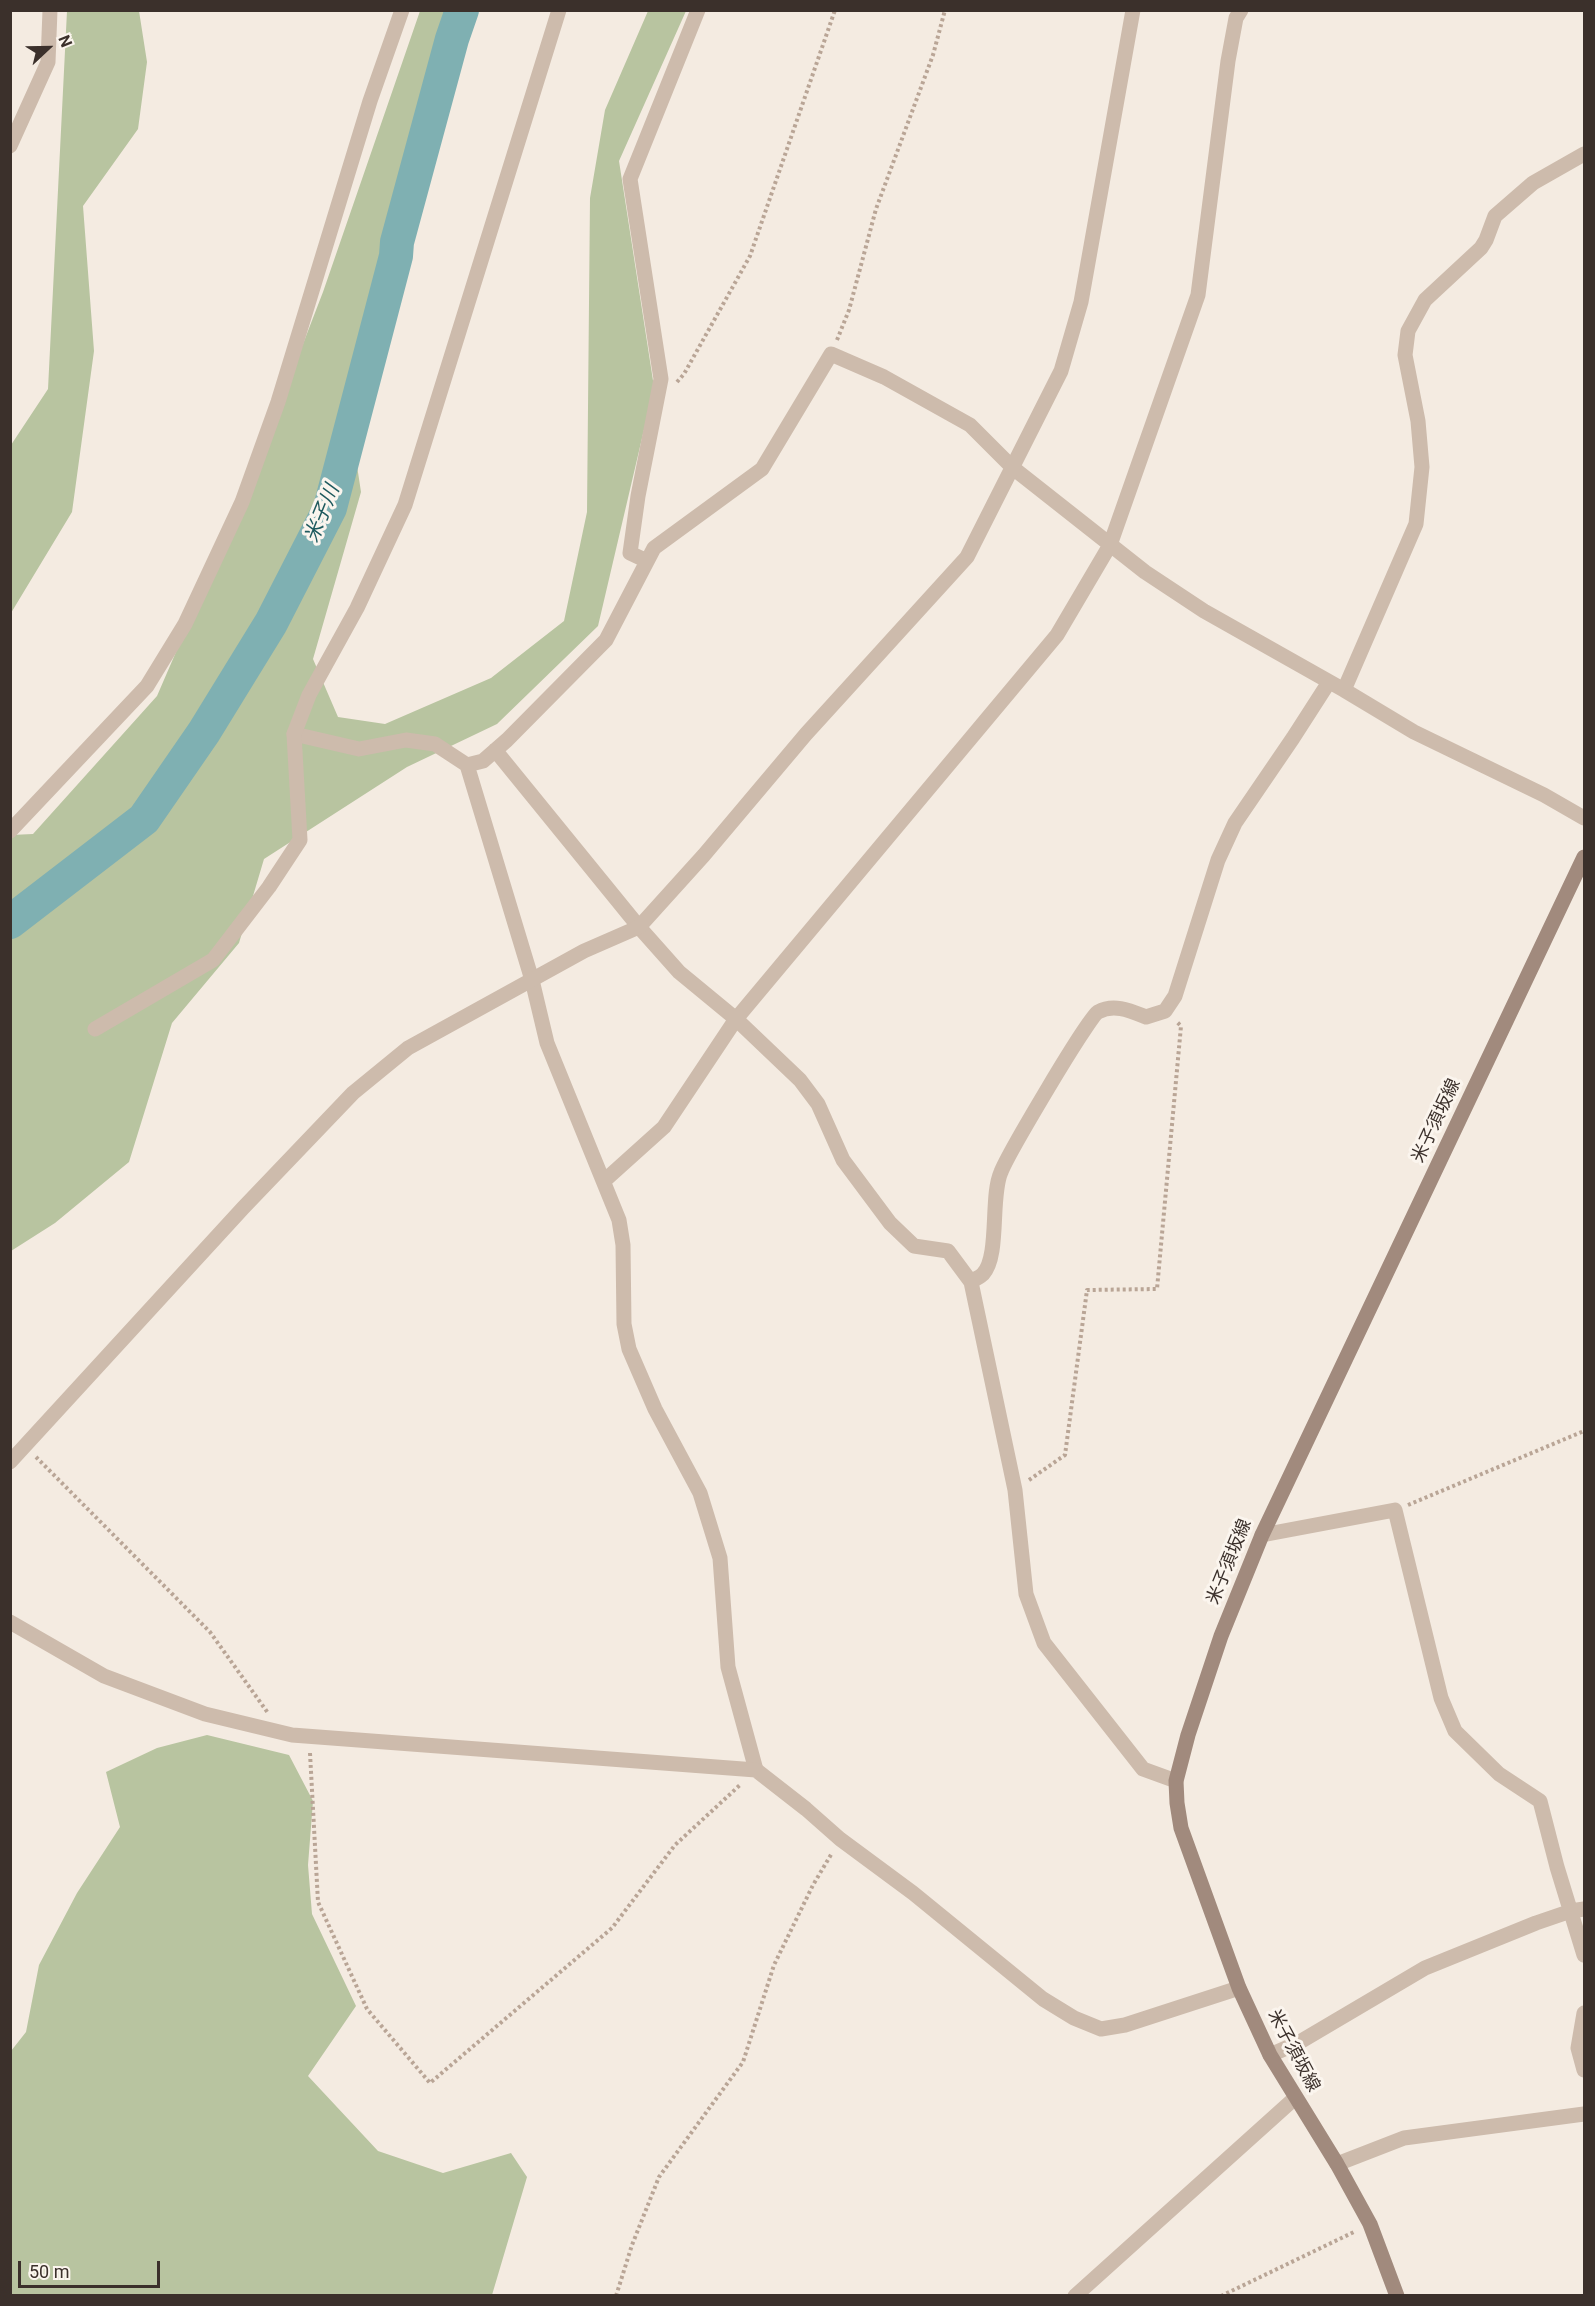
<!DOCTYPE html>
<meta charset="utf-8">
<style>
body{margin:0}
#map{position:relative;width:1595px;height:2306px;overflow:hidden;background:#f4ebe1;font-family:Roboto,sans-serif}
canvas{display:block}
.frame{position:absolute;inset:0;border:12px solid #3b302b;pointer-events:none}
.north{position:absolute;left:18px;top:18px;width:60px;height:60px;-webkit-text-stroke:4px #fbf5ee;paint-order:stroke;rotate:68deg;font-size:16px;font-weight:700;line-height:24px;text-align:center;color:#3b302b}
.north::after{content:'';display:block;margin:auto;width:21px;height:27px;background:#3b302b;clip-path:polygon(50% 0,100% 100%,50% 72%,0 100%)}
.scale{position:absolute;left:18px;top:2261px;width:142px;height:27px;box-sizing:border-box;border:3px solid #3b302b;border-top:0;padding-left:8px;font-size:18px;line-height:21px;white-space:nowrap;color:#3b302b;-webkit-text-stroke:4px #fbf5ee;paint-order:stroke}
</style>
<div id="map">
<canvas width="1595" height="2306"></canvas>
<div class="frame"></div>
<div class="north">N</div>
<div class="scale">50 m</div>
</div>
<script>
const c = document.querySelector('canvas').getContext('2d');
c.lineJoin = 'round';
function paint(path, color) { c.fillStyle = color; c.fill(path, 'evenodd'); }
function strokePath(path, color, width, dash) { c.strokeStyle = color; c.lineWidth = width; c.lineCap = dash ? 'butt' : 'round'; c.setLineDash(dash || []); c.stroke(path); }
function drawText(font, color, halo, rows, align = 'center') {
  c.font = font + ' Roboto,"Noto Sans JP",sans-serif'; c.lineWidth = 6; c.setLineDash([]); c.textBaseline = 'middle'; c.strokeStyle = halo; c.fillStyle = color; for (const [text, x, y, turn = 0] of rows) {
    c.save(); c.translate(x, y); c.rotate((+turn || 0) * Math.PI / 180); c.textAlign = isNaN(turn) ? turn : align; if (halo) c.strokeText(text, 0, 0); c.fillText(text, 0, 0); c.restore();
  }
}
const green = new Path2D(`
 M67 11H139L147 62 138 129 83 206 94 351 72 512 11 613V445L48 389Z
 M420 11H461L345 387 361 492 313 659 338 717 385 724 491 678 564 621 587 512 590 198 605 110 648 11H686L619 161 654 387 598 626 497 724 407 767 264 859 239 943 172 1023 129 1162 55 1223 11 1251V835L33 834 157 696 252 476 323 292Z
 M207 1735 289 1755 313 1801 308 1865 312 1914 356 2006 308 2076 378 2151 443 2173 511 2153 527 2177 492 2295H11V2051L26 2032 39 1965 77 1893 120 1827 106 1772 157 1748Z`);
const river = new Path2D(`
 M10 922 144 819 204 732 271 623 330 508 396 256 397 242 452 39 462 10`);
const path = new Path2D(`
 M837 340 849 310 876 209 933 55 945 10
 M677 382 684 374 750 256 835 10
 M36 1457 210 1632 268 1713
 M1029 1480 1065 1455 1087 1290 1157 1289 1181 1026 1176 1021
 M1408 1505 1584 1431
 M310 1753 318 1902 367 2009 430 2083 612 1928 675 1845 740 1785
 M616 2296 632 2245 659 2177 743 2062 774 1965 813 1885 832 1853
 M1221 2296 1356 2231`);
const minor = new Path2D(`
 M647 561 630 553 638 496 661 379 630 179 698 10
 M1344 690 1416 524 1422 467 1418 421 1405 355 1408 331 1425 300 1481 248 1486 240 1495 216 1533 183 1584 154
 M294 734 359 749 406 740 435 744 467 765 532 980 547 1043 619 1220 623 1245 624 1324 629 1349 655 1409 700 1493 720 1558 728 1667 756 1770
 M495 750 639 927 679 972 736 1019 800 1080 818 1104 843 1160 890 1223 914 1246 948 1251 971 1282 1015 1490 1026 1594 1044 1643 1143 1769 1176 1781
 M467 765 483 761 507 740 606 640 654 548 762 469 831 354 884 377 970 425 1013 468 1145 572 1204 611 1344 690 1414 732 1544 795 1584 818
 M10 831 147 686 185 624 242 502 278 402 370 101 402 10
 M604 1181 664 1127 736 1019 1057 635 1110 545 1198 295 1228 61 1236 18 1241 10
 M971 1282C975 1279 980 1277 983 1274 1000 1256 990 1196 1001 1172 1008 1154 1088 1018 1098 1012 1114 1003 1131 1011 1146 1017L1165 1011 1175 996 1218 860 1235 823 1293 738 1329 682
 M1262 1535 1395 1510 1441 1698 1455 1731 1499 1774 1540 1801 1557 1867 1584 1955
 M1584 2013 1578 2048 1584 2070
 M1270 2055 1298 2043 1425 1968 1536 1923 1571 1911 1584 1909
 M1337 2164 1404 2138 1584 2114
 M1075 2296 1295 2098`);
const tertiary = new Path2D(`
 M10 146 48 62 50 10
 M95 1029 213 960 269 887 300 840 294 734 309 695 357 608 405 505 559 10
 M10 1462 243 1208 353 1093 408 1048 584 951 639 927 704 855 806 734 967 557 1061 371 1081 302 1133 10
 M10 1622 104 1676 205 1714 292 1735 756 1770 806 1809 840 1839 913 1893 1043 1999 1074 2018 1101 2029 1125 2025 1239 1988`);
const secondary = new Path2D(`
 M1397 2296 1370 2224 1337 2164 1270 2055 1239 1988 1181 1828 1177 1803 1176 1781 1188 1735 1221 1636 1262 1535 1584 857`);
const streetNames = [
 ["米子須坂線",1437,1121,-65],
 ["米子須坂線",1230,1562,-68],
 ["米子須坂線",1293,2051,62]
];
const waterNames = [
 ["米子川",323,514,-68]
];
paint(green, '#b8c4a0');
strokePath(river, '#7fb0b2', 34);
strokePath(path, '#b9a596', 4, [3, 3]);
strokePath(minor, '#cdbbac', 15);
strokePath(tertiary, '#cdbbac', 15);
strokePath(secondary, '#a18a7d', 15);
drawText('18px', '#3b302b', '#fbf5ee', streetNames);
drawText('italic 20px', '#1f5a5e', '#fbf5ee', waterNames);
</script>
